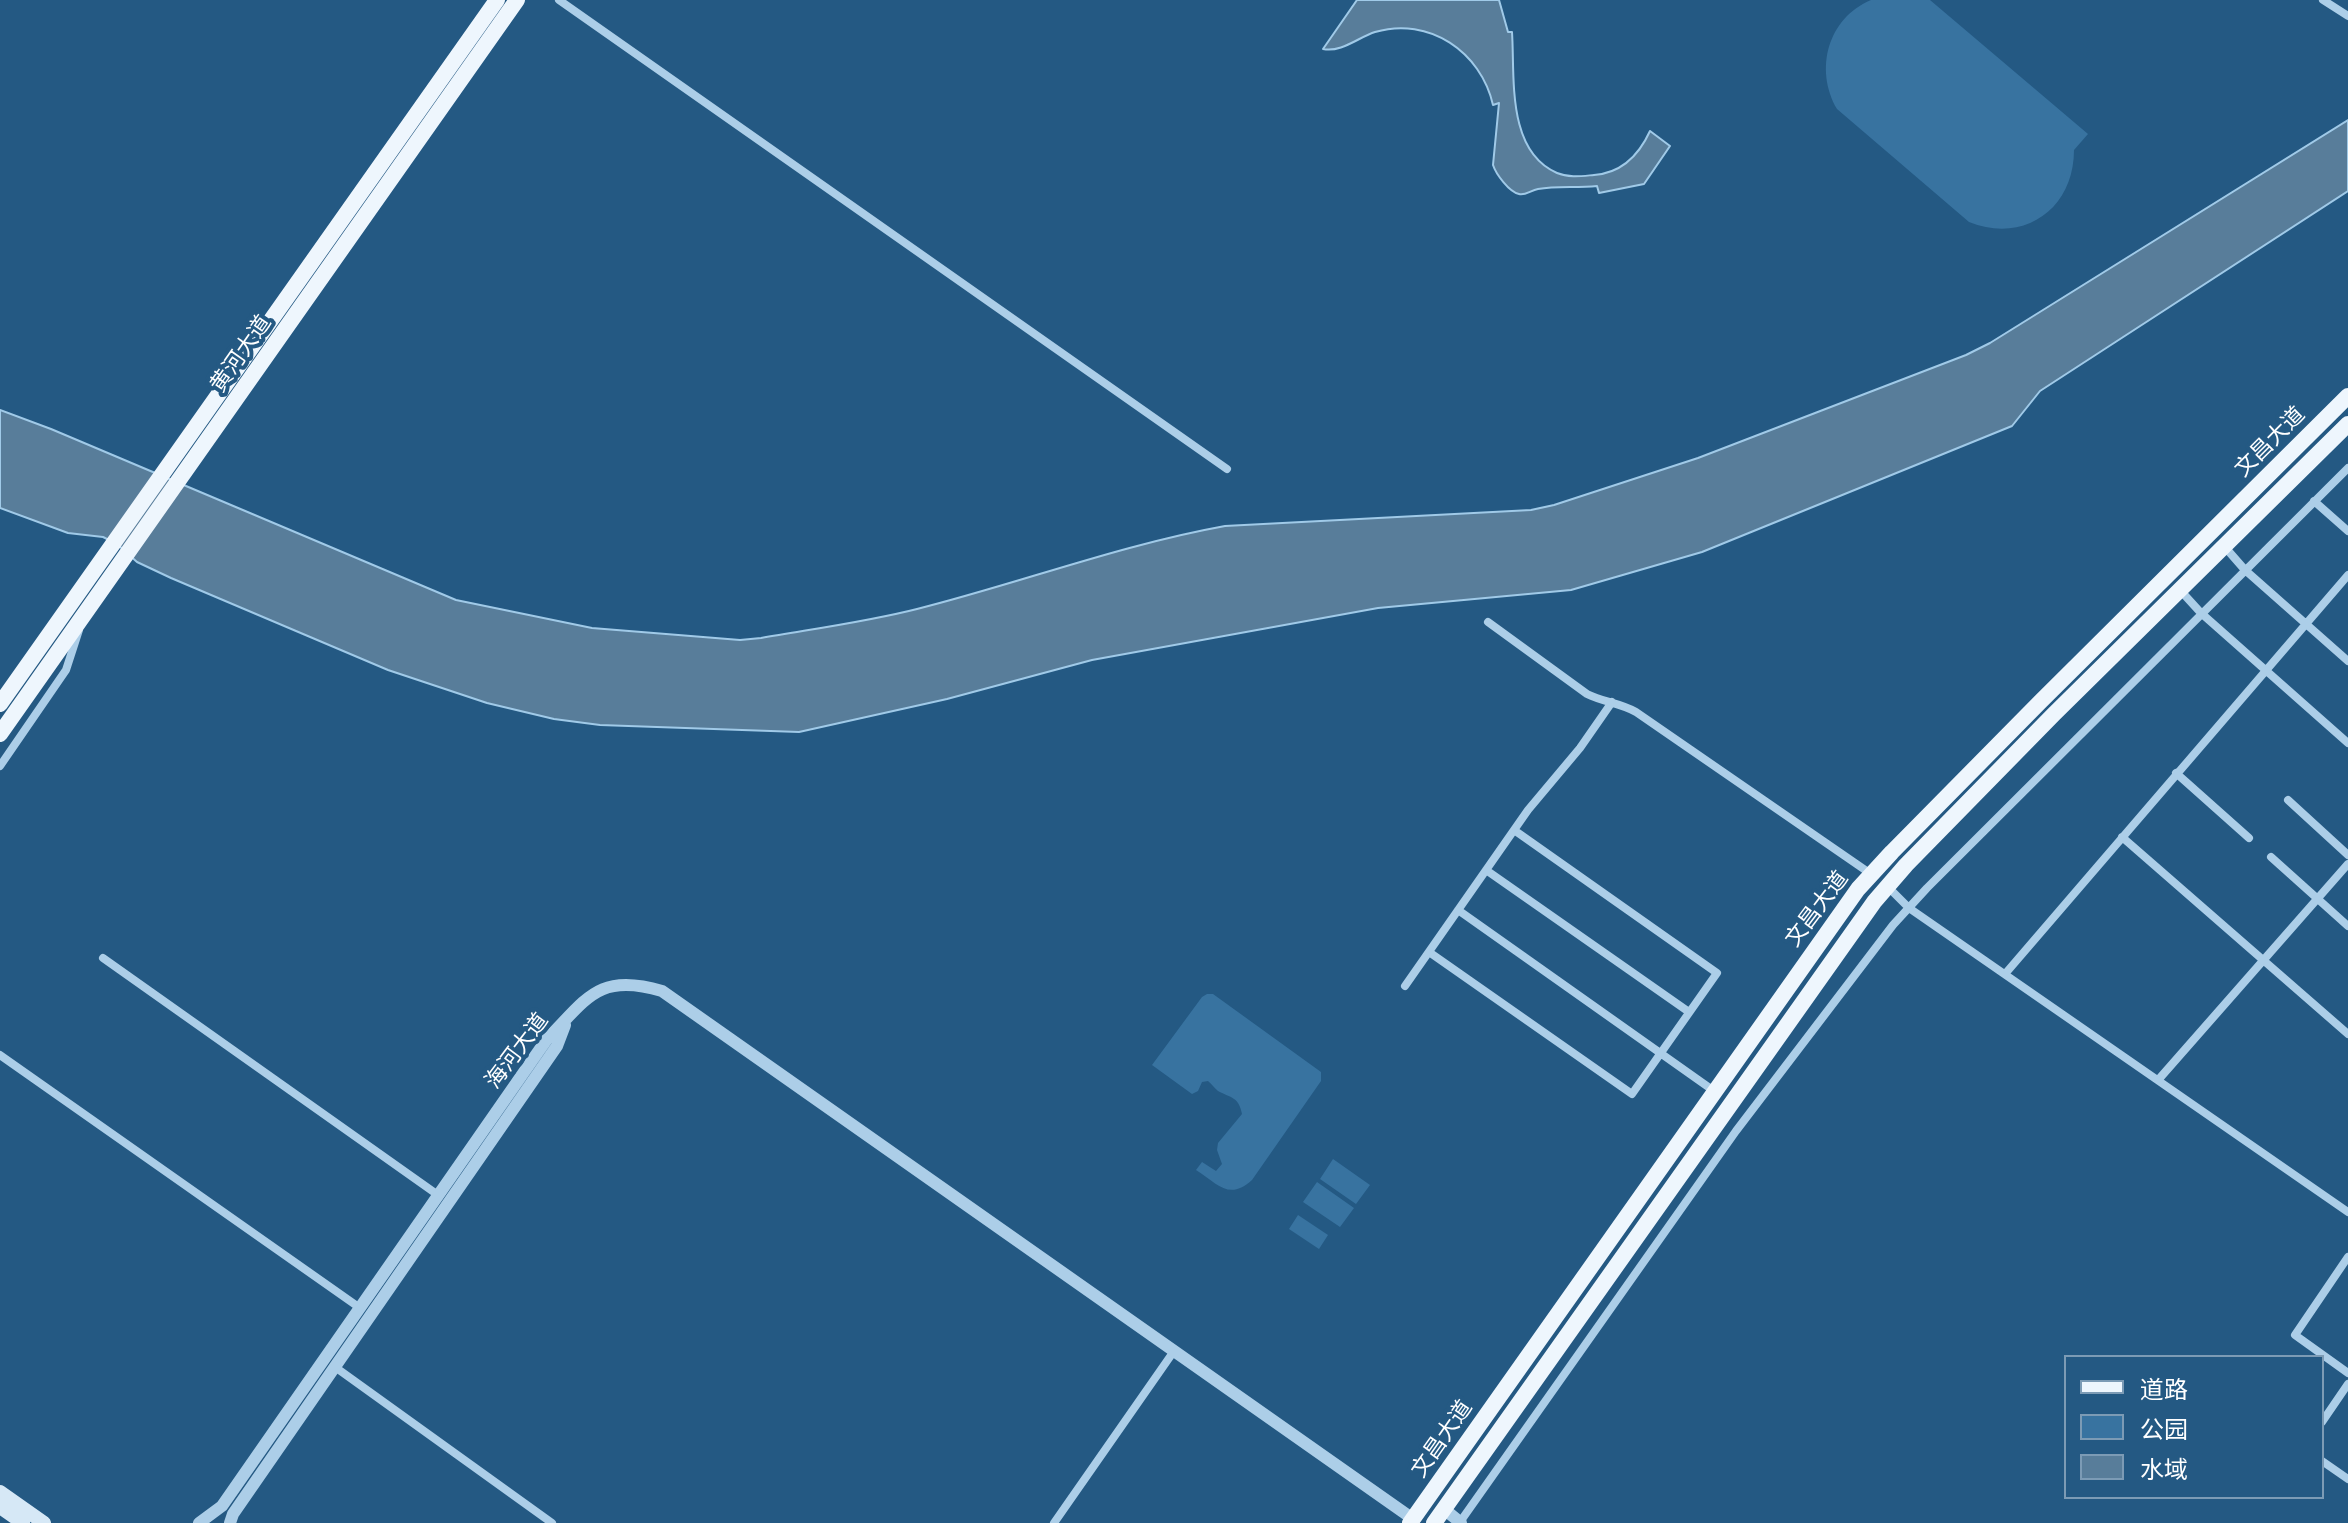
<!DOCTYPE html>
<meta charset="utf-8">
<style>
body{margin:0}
#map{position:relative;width:2348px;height:1523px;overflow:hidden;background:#245983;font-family:Inter,"Noto Sans SC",sans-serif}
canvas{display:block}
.legend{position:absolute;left:2064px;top:1355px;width:260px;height:144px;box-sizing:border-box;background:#245983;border:2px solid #7c9bb5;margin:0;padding:10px 14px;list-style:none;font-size:24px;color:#fff}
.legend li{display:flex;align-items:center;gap:16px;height:40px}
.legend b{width:40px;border:2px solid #7c9bb5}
</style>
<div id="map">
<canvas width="2348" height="1523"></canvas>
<ul class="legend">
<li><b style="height:10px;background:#eef6fd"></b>道路</li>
<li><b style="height:22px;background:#3873a0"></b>公园</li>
<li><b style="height:22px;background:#587d9a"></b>水域</li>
</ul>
</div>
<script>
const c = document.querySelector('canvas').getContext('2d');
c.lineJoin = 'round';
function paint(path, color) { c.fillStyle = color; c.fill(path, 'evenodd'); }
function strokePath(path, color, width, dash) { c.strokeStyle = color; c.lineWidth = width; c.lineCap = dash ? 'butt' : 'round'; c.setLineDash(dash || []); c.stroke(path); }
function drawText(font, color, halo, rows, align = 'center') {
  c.font = font + ' Inter,"Noto Sans SC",sans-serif'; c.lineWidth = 8; c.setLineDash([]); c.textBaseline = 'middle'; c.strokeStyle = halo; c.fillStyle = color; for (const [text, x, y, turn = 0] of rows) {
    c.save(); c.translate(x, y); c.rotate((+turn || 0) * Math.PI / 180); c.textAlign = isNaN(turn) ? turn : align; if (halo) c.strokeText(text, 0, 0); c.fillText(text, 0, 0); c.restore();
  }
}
const green = new Path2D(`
 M1871 0H1930L2088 134 2074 150C2074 209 2024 244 1969 222L1837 109C1814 69 1828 18 1871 0Z
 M1207 994H1213L1321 1072V1081L1252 1180C1229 1201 1218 1184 1196 1170L1202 1162 1216 1171 1222 1164 1217 1150 1218 1143 1242 1114C1239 1097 1231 1098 1218 1091 1214 1088 1212 1084 1208 1081L1202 1082 1198 1091 1192 1094 1152 1065 1202 997Z
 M1333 1159 1370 1185 1356 1204 1320 1179Z
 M1317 1182 1354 1208 1340 1227 1303 1202Z
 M1298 1215 1328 1235 1319 1249 1289 1229Z`);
const water = new Path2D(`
 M1357 0H1499L1508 32H1512C1515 76 1506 151 1557 173 1569 178 1582 176 1594 175 1621 173 1639 155 1650 131L1670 146 1644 184 1599 193 1597 186C1576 188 1557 186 1538 189 1531 190 1525 196 1519 194 1509 192 1496 174 1493 165L1499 103 1493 105C1481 52 1429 16 1375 32 1359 37 1341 53 1323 49Z
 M2348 120V191L2040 391 2012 426 1702 552 1571 590 1378 608 1092 660 947 699 799 732 600 725 554 719 487 703 388 670 171 578 137 562 117 544 103 537 68 533 0 508V410L51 429 456 600 592 628 740 640 761 638C812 629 866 622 917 609 1020 583 1120 545 1225 526L1531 510 1554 505 1698 458 1966 355 1990 343Z`);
const minor = new Path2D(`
 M559 0 1227 469
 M2323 0 2348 16
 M2314 501 2348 531
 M2224 546 2245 570 2348 661
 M2180 590 2201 613 2348 743
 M1488 622 1587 694C1603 702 1620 703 1636 712L1871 874
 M0 766 66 670 79 630
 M2176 773 2249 838
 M2288 800 2348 855
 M2122 837 2348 1034
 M2271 857 2348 926
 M1486 870 1689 1012
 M1887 886 1909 908 2348 1212
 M1458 910 1714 1091
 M1429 952 1632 1094 1717 973 1514 830
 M103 958 438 1195
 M2005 974 2348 575
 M1405 986 1528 810 1580 748 1612 702
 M0 1055 360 1308
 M2159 1079 2348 864
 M2348 1257 2295 1335 2348 1373
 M335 1367 552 1523
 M2322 1422 2348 1384
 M2322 1461 2348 1479
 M1460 1522 1736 1131 1893 925 1927 888 2348 468
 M1054 1523 1174 1351`);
const tertiary = new Path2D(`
 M1444 1509 1461 1523
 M199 1523 222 1506 547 1039C587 999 598 972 662 991L1413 1519
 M230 1523 233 1514 557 1046 565 1025`);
const secondary = new Path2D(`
 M0 1492 44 1523
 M0 1507 23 1523`);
const primary = new Path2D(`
 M0 704 497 0
 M0 734 517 0
 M1410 1523 1858 889 1892 852 2041 701 2348 396
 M1434 1523 1874 902 1906 865 2054 714 2348 424`);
const streetNames = [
 ["黄河大道",241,354,-55],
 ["文昌大道",2270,442,-45],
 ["文昌大道",1817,909,-53],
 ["海河大道",517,1051,-53],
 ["文昌大道",1442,1439,-55]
];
paint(green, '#3873a0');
paint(water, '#587d9a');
strokePath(water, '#a0cae8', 2);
strokePath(minor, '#accee8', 8);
strokePath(tertiary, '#accee8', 12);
strokePath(secondary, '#d6e8f6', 14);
strokePath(primary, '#eef6fd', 16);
drawText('22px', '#fff', '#245983', streetNames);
</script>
